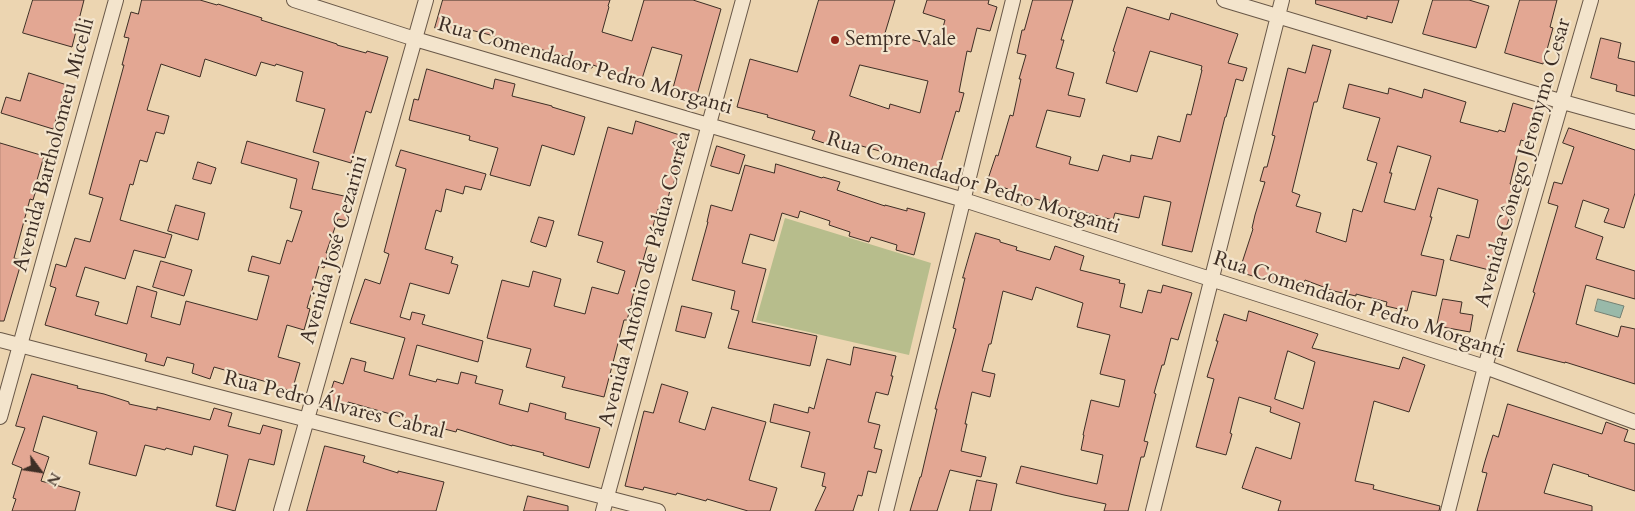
<!DOCTYPE html>
<meta charset="utf-8">
<style>
body{margin:0}
#map{position:relative;width:1635px;height:511px;overflow:hidden;background:#ecd5b1;font-family:Cardo,serif}
canvas{display:block}
.north{position:absolute;left:15px;top:446px;width:50px;height:50px;-webkit-text-stroke:4px #f3e4cc;paint-order:stroke;rotate:121deg;font-size:14px;font-weight:700;line-height:20px;text-align:center;color:#3d2e25}
.north::after{content:'';display:block;margin:auto;width:18px;height:22px;background:#3d2e25;clip-path:polygon(50% 0,100% 100%,50% 72%,0 100%)}
</style>
<div id="map">
<canvas width="1635" height="511"></canvas>
<div class="north">N</div>
</div>
<script>
const c = document.querySelector('canvas').getContext('2d');
c.lineJoin = 'round';
function paint(path, color) { c.fillStyle = color; c.fill(path, 'evenodd'); }
function strokePath(path, color, width, dash) { c.strokeStyle = color; c.lineWidth = width; c.lineCap = dash ? 'butt' : 'round'; c.setLineDash(dash || []); c.stroke(path); }
function drawText(font, color, halo, rows, align = 'center') {
  c.font = font + ' Cardo,serif'; c.lineWidth = 4.5; c.setLineDash([]); c.textBaseline = 'middle'; c.strokeStyle = halo; c.fillStyle = color; for (const [text, x, y, turn = 0] of rows) {
    c.save(); c.translate(x, y); c.rotate((+turn || 0) * Math.PI / 180); c.textAlign = isNaN(turn) ? turn : align; if (halo) c.strokeText(text, 0, 0); c.fillText(text, 0, 0); c.restore();
  }
}
const green = new Path2D(`
 M785 218 931 263 909 355 756 320Z`);
const water = new Path2D(`
 M1598 299 1624 306 1620 318 1595 311Z`);
const building = new Path2D(`
 M33 0H84L72 47 23 33Z
 M142 0H200L217 5 218 4 262 18 261 20 337 44V45L366 53 367 51 388 57 371 113 366 111 351 163 313 152 325 109 296 101 303 72 276 64 275 66 261 62 256 76 205 59 200 77 161 64 147 110 169 116 164 134 156 132 147 162 140 160 133 185 130 184 120 220 172 235 165 258 134 250 125 279 85 267 76 296 99 302 95 315 127 324 137 286 157 292 151 317 180 325 186 301 257 320 269 276 248 271 252 256 280 264 287 240 292 242 302 211 290 208 297 179 241 163 247 141 319 162 312 189 353 198 348 221 338 219 326 253H328L324 268 319 266 307 308 310 309 304 330 287 325 278 357 300 363 292 391 274 386V384L214 367 210 379 192 373 194 364 167 357 164 366 145 361 147 354 45 325 56 288 50 286 56 264 66 267 75 238 90 242 103 198 89 194 124 65H122L129 38 124 37 131 12 138 14Z
 M443 0H610L608 6 609 7 602 32 632 41 644 0H693L721 9 697 95 673 88 682 55 652 47 641 82 593 65 592 68 570 62 571 58 483 33 458 27 457 33 435 28Z
 M819 0H895L885 33 938 46 945 20 923 13 927 0H989L988 4 997 7 990 31 977 28 971 52 967 51 959 92 964 93 959 112 956 111 938 172 907 163 908 159 844 141 842 149 812 139 815 131 767 117 768 115 737 107 750 59 797 72ZM860 65 928 81 920 113 890 104 889 109 850 96Z
 M1033 0H1073L1061 40H1064L1056 68 1074 73 1068 95 1085 99 1080 117 1047 110 1036 147 1071 157 1069 164 1098 171 1103 155 1130 162 1131 155 1152 159 1158 136 1180 142 1187 114 1191 115 1202 70H1201L1202 66 1150 51 1137 92 1106 83 1115 52 1113 51 1127 7 1169 20 1171 13 1238 34 1228 63 1247 68 1243 81 1236 79 1226 117H1225L1192 252 1162 245 1171 202 1144 196 1139 218 1115 213 1113 220 1032 198 1029 207 1005 200 1008 189 987 182 996 155 998 156 1010 115 1013 116 1021 79H1019L1026 55 1017 53 1022 30H1024Z
 M1316 0H1399L1392 23 1367 16V19L1316 4Z
 M1433 0H1469L1489 6 1476 48 1423 34Z
 M1520 0H1557L1550 27 1553 28 1543 64 1505 53Z
 M1601 38 1621 43 1618 58 1635 62V96L1616 91 1617 85 1591 78Z
 M1313 45 1331 50 1317 102H1314L1292 192 1300 195 1296 206 1321 213 1316 232 1346 242 1353 209 1362 212 1377 163 1367 160 1380 118 1343 108 1349 84 1388 94 1389 88 1422 98 1424 89 1466 102 1460 122 1498 132 1499 130 1505 132 1513 103 1540 111 1530 143 1521 140 1510 184 1519 187 1505 231 1503 230 1493 271 1450 260 1457 235 1469 238 1478 200 1438 188 1430 217H1432L1421 255 1444 260 1436 296 1412 291 1407 311 1386 306 1387 302 1356 294V296L1334 291 1305 280 1301 290 1239 272 1253 229 1252 228 1255 215 1265 182 1260 181 1264 167H1267L1275 136 1272 135 1288 68 1305 73ZM1398 146 1431 156 1415 210 1384 202 1392 173H1390Z
 M427 69 493 89 495 79 515 84 512 96 552 106V107L585 117 574 155 542 145 530 186 490 175 498 148 469 140 470 136 409 120 414 99 418 100Z
 M29 73 67 85 53 129 1 113 6 97 20 101Z
 M636 121 686 137 672 190H670L665 211 658 209 631 302H632L627 320H624L604 397 562 387 565 377 526 367 531 349 487 338 502 280 529 287 533 271 561 279 554 306 585 314 592 287 618 294 625 271 597 262 603 242 578 235 608 127 632 134Z
 M1569 128 1635 150V193L1624 228 1604 222 1609 209 1583 200 1575 227 1603 237 1596 259 1635 271V299L1586 285 1576 324 1618 337 1621 326 1635 329V384L1565 362V363L1517 351 1535 293 1533 292 1558 206 1548 203 1554 182 1562 184 1574 147 1563 143Z
 M0 143 44 156 37 180H39L33 200 30 199 14 258 22 260 4 321H0Z
 M717 146 745 155 739 174 711 166Z
 M401 150 486 174 481 190 465 186 463 194 446 189 441 212 436 210 425 249 453 257 451 263 458 265 449 294 410 283 400 317 410 320 412 312 425 315 422 324 483 341 478 362 417 345 409 375 436 382 437 379 458 384 461 372 477 376 475 383 503 390 499 404 528 412 530 403 566 413 565 419 600 428 589 468 543 455 544 453 512 445V446L457 429 456 432 433 426 348 402 345 412 326 406 334 381 343 384 351 358 366 362 364 371 393 379 405 338 350 323 365 279 380 284 389 254 384 252 406 169 396 166Z
 M198 162 216 168 211 184 193 179Z
 M776 164 822 178 823 177 840 182 837 190 885 206V205L907 211V208L925 213 914 255 896 250 897 245 871 237 869 242 849 236 850 232 829 225 830 221 800 211 798 218 782 213 774 241 750 234 742 263 766 269 752 322 817 336 810 366 728 348 739 311 731 309 735 291 692 280 708 222H707L711 205 732 211 745 165 774 173Z
 M176 205 205 213 198 240 168 231Z
 M539 217 554 221 546 247 531 242Z
 M976 233 1000 240V242L1017 247 1016 250 1050 260 1055 246 1084 256 1080 270 1120 280 1119 283 1125 284 1120 307 1142 313 1148 290 1161 293 1163 285 1192 293 1178 340 1171 338 1164 365H1162L1154 393 1156 394 1144 441 1148 442 1144 457H1141L1128 511H1104L1106 504 1064 495 1016 483 1021 466 1097 484 1103 455 1081 450 1084 435H1083L1091 400 1119 407 1125 380 1100 374 1110 335 1077 327 1083 303 1036 287 1032 300 1003 291 991 344H989L982 371 995 374 990 397 972 392 965 424H967L961 451 986 457 981 477 950 470 937 511H910L920 477H921L937 409H935L956 329 953 328 965 278H963Z
 M161 261 192 270 184 296 153 287Z
 M1443 299 1462 302 1460 313 1473 315 1470 332 1437 326Z
 M682 306 712 313 705 338 676 331Z
 M1249 311 1318 334 1312 348 1399 369 1403 357 1425 365 1409 412 1374 401 1355 481 1374 485 1373 489 1440 506 1439 511H1278L1281 501 1242 488 1256 447 1291 459 1300 423 1270 412 1271 407 1239 397 1230 433 1232 434 1226 455 1196 447 1214 379 1207 377 1218 341H1216L1224 314 1246 321ZM1288 351 1315 362 1303 409 1275 399Z
 M854 347 896 356 891 376H893L888 395 876 392 868 422 880 425 874 448 882 450 876 473 868 471 862 496 858 495 853 511H815L826 487 822 486 825 473 801 467 810 432 770 422 774 404 808 413 809 407 814 409 827 359 850 365Z
 M32 374 78 386 77 388 104 394 129 402V404L157 410V407L210 420 214 408 232 413 228 426 260 434 263 425 282 430 274 465 249 459 235 511 216 506 228 455 194 446 192 455 166 448 165 450 145 445 136 476 89 464 97 432 43 416 33 451 49 457 41 481 80 492 75 511H12L16 499 13 498 22 468 12 464 25 428 16 426Z
 M662 384 688 392 679 422 705 430 712 407 766 422 749 480 777 488 770 511H748L707 499 706 501 677 493 676 495 644 487 643 490 625 486 644 411 653 413Z
 M1508 404 1602 434 1606 422 1628 430 1624 441 1635 444V491L1588 476 1589 475 1553 464 1544 493 1592 506V511H1477L1487 473 1482 472 1485 461 1493 435 1498 437Z
 M325 446 365 456 363 462 398 473V471L444 482 436 511H307Z
 M977 480 997 484 991 511H970Z
 M528 496 568 506V511H524Z`);
const street = new Path2D(`
 M294 0 415 39 964 200 1485 367 1635 422
 M1224 0 1563 102 1635 122
 M0 340 658 511
 M0 417 116 0
 M281 511 426 0
 M603 511 743 0
 M886 511 1013 0
 M1153 511 1282 0
 M1448 511 1485 367 1591 0`);
const markers = [
 [835,40,5,"#8f2418"]
];
const poiNames = [
 ["Sempre Vale",845,40]
];
const streetNames = [
 ["Rua Comendador Pedro Morganti",585,67,16],
 ["Avenida Bartholomeu Micelli",55,145,-75],
 ["Avenida Cônego Jeronymo Cesar",1524,163,-74],
 ["Rua Comendador Pedro Morganti",973,184,17],
 ["Avenida José Cezarini",335,250,-74],
 ["Avenida Antônio de Pádua Corrêa",646,279,-75],
 ["Rua Comendador Pedro Morganti",1359,306,18],
 ["Rua Pedro Álvares Cabral",334,406,14]
];
paint(green, '#b7bd8c');
paint(water, '#99b9a9');
strokePath(water, '#748174', 1);
paint(building, '#e3a793');
strokePath(building, '#3d2e25', 1);
strokePath(street, '#695848', 16);
strokePath(street, '#f3e4cc', 14);
for (const [x, y, r, color] of markers) { const dot = new Path2D(); dot.arc(x, y, r, 0, 2 * Math.PI); c.fillStyle = color; c.fill(dot); strokePath(dot, '#f3e4cc', 2); }
drawText('21px', '#3d2e25', '#f3e4cc', poiNames, 'left');
drawText('21px', '#3d2e25', '#f3e4cc', streetNames);
</script>
